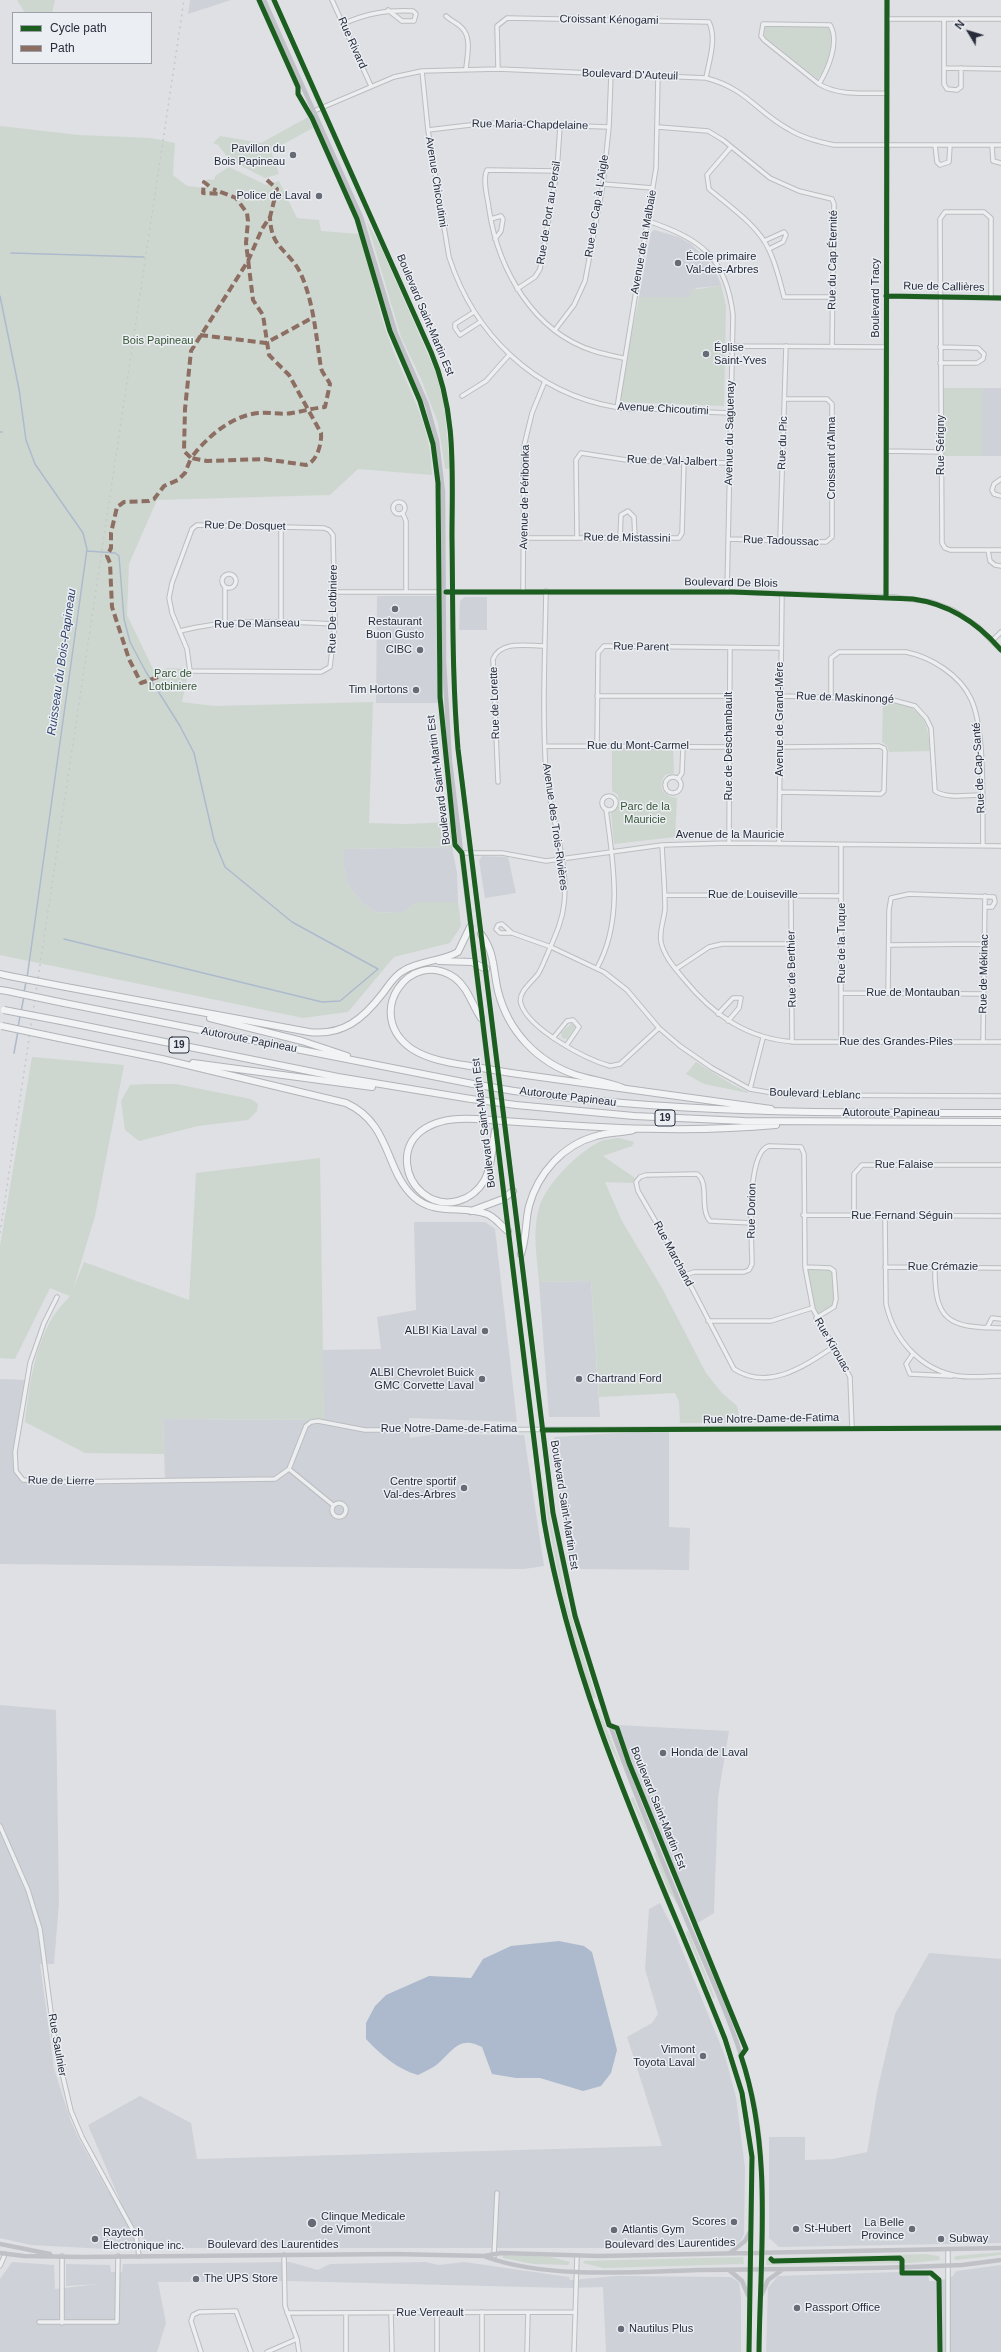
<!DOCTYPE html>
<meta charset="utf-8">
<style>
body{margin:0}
#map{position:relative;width:1001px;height:2352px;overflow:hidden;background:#dee0e3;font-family:Arial,sans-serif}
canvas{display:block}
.legend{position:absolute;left:12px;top:12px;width:140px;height:52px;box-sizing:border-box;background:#ebeef3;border:1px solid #9da0a9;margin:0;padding:5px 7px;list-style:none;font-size:12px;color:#272c3b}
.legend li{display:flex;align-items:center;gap:8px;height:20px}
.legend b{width:20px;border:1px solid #9da0a9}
.north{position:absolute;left:949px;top:12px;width:40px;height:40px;-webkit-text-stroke:3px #ebeef3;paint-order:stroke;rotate:308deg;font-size:11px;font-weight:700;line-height:16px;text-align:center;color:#272c3b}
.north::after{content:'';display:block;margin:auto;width:14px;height:18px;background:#272c3b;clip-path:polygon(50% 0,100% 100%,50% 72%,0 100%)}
</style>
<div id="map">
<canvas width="1001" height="2352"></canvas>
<ul class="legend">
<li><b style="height:5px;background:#1b5e20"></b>Cycle path</li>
<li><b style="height:5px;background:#8d6e63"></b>Path</li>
</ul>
<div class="north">N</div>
</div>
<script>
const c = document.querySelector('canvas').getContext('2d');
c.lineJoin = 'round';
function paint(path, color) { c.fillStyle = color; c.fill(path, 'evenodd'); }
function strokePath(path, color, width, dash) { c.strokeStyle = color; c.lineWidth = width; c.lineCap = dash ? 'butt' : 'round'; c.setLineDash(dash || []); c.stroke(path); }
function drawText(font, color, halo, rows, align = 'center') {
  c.font = font + ' Arial,sans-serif'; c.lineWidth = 3; c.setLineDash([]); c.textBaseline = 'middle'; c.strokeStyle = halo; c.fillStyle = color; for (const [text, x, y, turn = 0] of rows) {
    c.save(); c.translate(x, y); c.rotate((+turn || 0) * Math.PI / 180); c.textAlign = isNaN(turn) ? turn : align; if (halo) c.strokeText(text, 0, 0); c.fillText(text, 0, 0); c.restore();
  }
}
const built = new Path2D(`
 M190 0H231L188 14Z
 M654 230 679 237 691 244 712 265 721 284 718 286 696 288 690 297H639L651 233Z
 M983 388H1001V456H983Z
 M377 596H436L438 703H376Z
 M465 597H487V630H459L460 601Z
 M452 847 457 873 458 902H417L402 913 375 912 362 903 348 885 344 869V849Z
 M482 856 508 857 516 893 485 898 479 860Z
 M414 1222H485L495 1229 517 1422 409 1418 410 1438 436 1434 524 1435 544 1566 524 1569 0 1564V1379L27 1380 15 1452 16 1471 22 1480H165L163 1419 324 1420 322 1350 381 1349 377 1317 416 1310Z
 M591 1281 600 1417H549L539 1282Z
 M669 1430V1527L690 1528 689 1570 579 1569 570 1563 561 1506 554 1437Z
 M0 1705 56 1710 59 1903 54 1964H40L54 2068 70 2119 79 2139 108 2191 125 2212 88 2125 140 2096 191 2123 197 2159 662 2146 627 2037 652 2023 658 2014 645 1969 649 1909 660 1903 674 1930 725 2056 736 2097 745 2168 744 2234 741 2240 734 2246 726 2248H163L151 2246 141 2237 128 2248 106 2249 31 2245 0 2238Z
 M617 1725 729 1731 718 1797 714 1913 696 1924Z
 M929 1953 1001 1959V2243L779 2247 769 2238V2137H805V2160L833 2159 867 2152 877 2092 895 2014Z
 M12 2262 54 2265 55 2289 99 2284 66 2286V2264L110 2265 111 2272H122L123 2264 290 2262 318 2270 330 2264 426 2262 439 2265 464 2262 569 2277 570 2280 616 2276 731 2277 739 2282 741 2297V2352H606L603 2287 569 2288 287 2281 158 2282 166 2323 157 2352H0V2279Z
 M1001 2265V2352H766L768 2288 778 2276 899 2272 901 2275 928 2274 929 2281H940L953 2276 956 2271Z`);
const green = new Path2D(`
 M17 0H55L52 13H25Z
 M770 25 828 27C837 41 826 67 818 79L765 37 764 28Z
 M308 117 313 128 278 147 275 152 271 151 279 174 265 178 230 160 218 145 213 143 220 136 261 143Z
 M0 126 79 135 151 138 175 143 173 175 187 186 206 188 207 179 214 180 215 176 229 167 266 185 279 181 297 218 319 220 321 231 359 234C370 265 375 297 385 328 401 377 432 421 432 475L358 469 330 495 157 500 129 564 127 615 155 673 168 668 189 669 182 702 214 706 373 702 369 823 407 824 450 822 452 847 344 849V869L348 885 362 903 375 912 402 913 417 902H458L461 926 450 943 394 957 348 1012 303 1018 0 955Z
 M367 222 380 245 436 373 444 403 450 468 447 469 445 468 438 423 421 379 401 337Z
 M721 284 726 307 724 406 621 402 619 399 639 297H690L691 290 718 286Z
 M942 388H983V456H943Z
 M883 701C918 703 929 717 930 751L889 752 887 746 882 742Z
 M673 748 674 773 665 775C657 787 663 796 677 798L675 837 614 844 611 812 619 802 618 795 612 791V749Z
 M572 1023 576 1026 567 1039 562 1038 561 1033Z
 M32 1057 124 1065 95 1216 73 1289 84 1262 189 1300 196 1173 320 1158 324 1420 163 1419 164 1454 85 1453 25 1422C29 1387 34 1351 51 1320 56 1311 64 1303 70 1296L50 1288 15 1359 0 1358V1246Z
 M696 1062 733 1085 748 1092V1093L704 1084 686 1074Z
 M147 1084H176L251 1099 258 1104 257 1111 248 1120 198 1126 139 1141 125 1130 121 1101 130 1085Z
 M619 1138 634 1142 632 1146 603 1156 635 1178 633 1183 605 1182 622 1221 662 1288 706 1373 722 1393 737 1406 739 1415 734 1423H680L679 1402 675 1393 599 1397 591 1281 539 1282C537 1257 532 1232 539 1208 545 1185 579 1151 601 1141 606 1139 613 1139 619 1138Z
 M805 1267 830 1268 834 1271 836 1299 834 1307 816 1318Z
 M540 1466 567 1602 596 1698H592C567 1622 550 1545 540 1466Z
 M596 1709H599L622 1768 612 1750Z
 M633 1797 651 1839 650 1841 631 1799Z
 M655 1852 657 1853 679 1907 668 1890 654 1854Z
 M687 1931 689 1932 715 1998H713L686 1933Z
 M1001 2252V2255L956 2260 954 2258 956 2256Z
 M926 2254 939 2256 940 2260 911 2263 766 2265 767 2258Z
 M503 2255 551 2257 570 2262 568 2265 533 2264 503 2258Z
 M743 2257 744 2264 603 2268 583 2263 584 2261Z`);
const water = new Path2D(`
 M559 1941 584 1946 592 1952 617 2050 611 2073 601 2086 583 2091 540 2078H516L492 2074 482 2047C458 2034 452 2053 435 2066 430 2069 424 2072 418 2075 397 2069 381 2055 366 2039V2023L375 2006 386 1995 429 1976 471 1978 483 1959 511 1946Z`);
const stream = new Path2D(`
 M11 253 144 257
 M0 296 19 389 26 440 35 464 83 533 87 549 27 978
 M0 432H2
 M64 939 322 1002 340 1001 378 969 292 922 225 867 214 840 194 753 180 726 146 672 130 642 124 619 119 556 115 553 87 551
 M24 992 26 982
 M21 1012 24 996
 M18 1028 20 1016
 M14 1053 18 1031`);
const street = new Path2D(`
 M332 0 371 86
 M446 16C451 21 458 23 462 28 472 38 467 56 466 69
 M887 19H1001
 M944 19V84L947 89 957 90 961 87V68
 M343 24C367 13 387 10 413 11L416 14 414 21H402L388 10
 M944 68 1001 69
 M498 69 497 26 507 18 709 22C717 39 709 61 706 78
 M422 71 428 130 449 257C474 334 534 393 615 407 627 410 640 409 652 409 678 411 704 412 730 413
 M819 84C828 69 840 42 830 25L763 24 761 36 764 40 819 84C839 96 864 93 886 93
 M314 111 394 77 422 71 498 69 706 78C748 89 756 112 790 130 803 138 819 142 834 145H1001
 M658 127 708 131 723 140 770 178 799 191 832 199 834 204 832 347
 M428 130 487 123 609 127
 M935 145 937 162 940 165 949 162 950 145
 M992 145 993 161 1001 163
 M731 147 707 175 709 189C728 205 759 226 769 250 776 264 780 281 784 297H832
 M557 171 487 170C482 180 488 199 489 209 498 269 533 332 594 351 603 354 614 356 623 358
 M603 184 653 188
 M491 219 501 216 503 219 501 231 495 239
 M648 221C701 239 726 257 733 315L727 592
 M764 241 784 232 786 235 783 242 769 249
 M517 289 535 277 540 269 557 171 560 126
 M886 296 1001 298
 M991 298V218L984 212H945L940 219 942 543 945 548 950 550H1001
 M474 312 455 324V328L460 335 480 322
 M555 330 574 305 585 281 603 184 609 127 611 74
 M732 346 886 347
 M940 363H977L983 359 984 354 978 348 940 347
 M462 396 486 381 509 355
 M617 408 656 168 658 76
 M886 451 940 452
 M1001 479 994 484 992 490 994 494 1001 496
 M393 508a6 6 0 1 1 12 0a6 6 0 1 1-12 0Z
 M403 514 406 521V592
 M197 525 324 528 329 530 333 535 335 624 330 667 321 672 190 671 187 649 172 613 169 598 172 583 192 529Z
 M524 538H679L682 533 684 463
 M577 538 576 460 581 453 633 461 729 463
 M620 539 621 515 628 511 634 517 635 538
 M728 539 826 542 832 537V404L827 399H785
 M780 540 786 346
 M988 550 990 561 995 565 1001 566
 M222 581a7 7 0 1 1 14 0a7 7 0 1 1-14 0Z
 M225 587V623
 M546 591C545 651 542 713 546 773 550 816 569 860 564 904 562 923 554 938 547 955 544 961 542 968 538 974 532 982 517 993 521 1004 529 1029 585 1059 610 1066L620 1064 659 1028
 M335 592H730L894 597 931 602 953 610 977 626 1001 650
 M523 592 524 446 532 413 545 381
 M886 596 887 0
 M281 622V527
 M180 631C230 618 283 622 335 624
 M993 640 1001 632
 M597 696H730
 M780 696 889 699 915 706 926 718 931 728 935 791C948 799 966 795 981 795
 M831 697V658L839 652H906C931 657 960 675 971 699 986 731 982 809 983 846
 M546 746 729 747
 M597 746 598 653 604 646 781 648
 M665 785a8 8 0 1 1 16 0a8 8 0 1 1-16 0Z
 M678 779 682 773 683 747
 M498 782 493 659C501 640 527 646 545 646
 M780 792 881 794 884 791 885 751 884 748 879 746 780 747
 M602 803a7 7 0 1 1 14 0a7 7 0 1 1-14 0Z
 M729 843 730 648
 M779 844 782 594
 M662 845C663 867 665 888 665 909 664 920 659 931 661 942 664 956 674 967 683 978 713 1015 747 1039 795 1042H1001
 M841 845V1042
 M462 853H502L546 861 662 845 729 843 1001 846
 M665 895 841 896
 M791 896 792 1042
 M512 933 502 924 498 925 496 929 500 933H512L551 947 604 972 627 990 659 1028 680 1046 712 1068 750 1089 785 1095 1001 1096
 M889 945 984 944
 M597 968C624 919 613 862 606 809
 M676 969 709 947 722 944H791
 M842 993 984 994
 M888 993 889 910 891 898 909 894 994 897 995 902 992 907H985
 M718 1014 733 998H741L739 1008 728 1021
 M553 1038 567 1021 573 1020 579 1027 566 1046
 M983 1042 985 896
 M750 1089 763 1038
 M803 1215 1001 1216
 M854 1216V1174L862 1165H1001
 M885 1216 886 1304C894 1340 921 1370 958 1376 972 1378 987 1376 1001 1376
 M752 1223 710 1221C699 1209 710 1183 697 1174L646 1175 640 1177 636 1182 638 1191 671 1248 734 1369C768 1391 803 1367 832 1348
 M805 1267 830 1268 834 1271 836 1299 834 1307 816 1318
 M885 1267 1001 1268
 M935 1267C934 1321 949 1328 1001 1328
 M685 1275 694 1272H744L749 1270 752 1264C752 1242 745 1153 769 1146L801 1147 804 1154 805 1267 813 1309 850 1377 852 1428
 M57 1297 44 1323 30 1363 15 1452 16 1471 23 1480 64 1482 275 1479 289 1469 306 1426 311 1422 318 1421 365 1430 1001 1428
 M708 1321H771L812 1308
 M987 1328 992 1318 1001 1319
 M913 1354 906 1364 910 1374 952 1376
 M289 1469 333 1505
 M332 1510a7 7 0 1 1 14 0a7 7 0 1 1-14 0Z
 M0 1826 28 1890 40 1929 55 2043 71 2111 82 2137 136 2236 139 2256
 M284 2255 285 2306 297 2339 299 2352
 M62 2256V2323
 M494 2256 497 2193
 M0 2266 5 2254
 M287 2313 574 2312
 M346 2313V2352
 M391 2313 392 2352
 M437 2313V2352
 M39 2322H117L118 2256
 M201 2352 191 2321 193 2315 199 2312 236 2311 251 2352
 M267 2352 297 2339
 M482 2352V2312
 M527 2352 528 2312
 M574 2352 577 2256
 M948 2352V2250`);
const secondary = new Path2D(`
 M264 0 361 217 396 334 427 405 437 441 443 492 444 662 450 762 544 1521C575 1703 658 1869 725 2039L742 2093 752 2157 749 2352
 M274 0 431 352C457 412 452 474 452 537 453 608 452 678 458 749L553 1513C576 1651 629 1779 682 1909 707 1970 738 2032 753 2098 770 2178 760 2270 759 2352
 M0 2244 50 2254
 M731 2252 745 2241 751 2230
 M0 2253 24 2256 81 2257 394 2254 484 2256 501 2253 599 2256 1001 2248
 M486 2257C548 2279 632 2272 697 2270 768 2269 839 2269 910 2267L962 2265 1001 2260
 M729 2270 742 2281 748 2295
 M761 2296 768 2280 782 2270`);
const highway = new Path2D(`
 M481 934C495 952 493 970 498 991 508 1031 537 1062 576 1075 592 1080 608 1082 623 1088
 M439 961 472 962 486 969
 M0 974 9 976
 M66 987 309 1032C343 1036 363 1019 383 993 389 985 394 976 403 971 420 960 441 962 458 952L470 927
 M0 990 7 991
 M64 1003 473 1084
 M210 1018 302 1041 347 1056
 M61 1021 338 1077 471 1099
 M59 1038 162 1059 346 1103C392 1124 384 1170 414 1197 435 1216 462 1205 487 1214 495 1217 501 1226 508 1231
 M193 1063 372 1087
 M470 1066C451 1063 429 1060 412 1049 362 1015 410 946 455 978 468 988 472 1005 481 1018
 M511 1073 771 1109
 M514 1091C678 1114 836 1113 1001 1113
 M516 1105 634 1116 744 1121 1001 1122
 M476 1119C372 1112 402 1215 458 1201 469 1198 478 1191 484 1181 492 1167 492 1147 495 1131
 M518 1122C603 1128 690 1133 776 1125
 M471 1211 503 1199 513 1191
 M521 1254C527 1236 525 1223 529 1206 538 1173 563 1145 596 1136 608 1132 621 1133 633 1130`);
const rail = new Path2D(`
 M0 1233 184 0`);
const highwayBridge = new Path2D(`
 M9 976 66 987
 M7 991 64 1003
 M4 1010 61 1021
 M2 1026 59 1038
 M470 1066 511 1073
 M473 1084 514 1091
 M471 1099 516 1105
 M476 1119 518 1122`);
const quiet = new Path2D(`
 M267 180 277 189 270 217 262 229 248 261 191 351 185 409 184 451 191 458C207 437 231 416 258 413 270 412 282 415 292 413 304 411 314 408 325 407L330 384C328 379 322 373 321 368 316 337 314 302 300 272 287 248 271 249 270 217
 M209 186 204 182 203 193 221 194
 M200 335 266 343 312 318
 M158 677 141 683 129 659 112 607 110 563 107 556 111 548V533L117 507 124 502 149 501 154 499 164 486 178 480 185 473 191 458 207 461 264 459 306 465C317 462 322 443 321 433L289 375 269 355 263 315 253 300 246 243 248 221 247 213 236 198 213 189`);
const cycleway = new Path2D(`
 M259 0 298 87V94L312 118 357 219 390 331 420 401 433 444 438 483 440 697 455 845 462 853 544 1521C575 1703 658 1869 725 2039L742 2093 752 2157 749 2352
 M274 0 431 352C457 412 452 474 452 537 453 608 452 678 458 749L553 1513 575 1616 609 1725 617 1728 629 1763 746 2049 741 2056C773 2151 760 2254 759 2352
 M886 296 1001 298
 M446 592H733L913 599C949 604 978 623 1001 650
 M886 596 887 0
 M542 1430 1001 1428
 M771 2259 773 2261 900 2258 902 2260V2273H931L939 2280 940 2352`);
const markers = [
 [293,155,4,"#676b76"],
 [319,196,4,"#676b76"],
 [678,263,4,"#676b76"],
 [706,354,4,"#676b76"],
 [395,609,4,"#676b76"],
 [420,650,4,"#676b76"],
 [416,690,4,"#676b76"],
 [485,1331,4,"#676b76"],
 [482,1379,4,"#676b76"],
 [579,1379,4,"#676b76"],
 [464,1488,4,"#676b76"],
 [663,1753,4,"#676b76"],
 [703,2056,4,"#676b76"],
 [734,2222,4,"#676b76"],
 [312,2223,5,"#676b76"],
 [796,2229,4,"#676b76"],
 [912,2229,4,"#676b76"],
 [614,2230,4,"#676b76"],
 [95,2239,4,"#676b76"],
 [941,2239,4,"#676b76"],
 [196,2279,4,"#676b76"],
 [797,2308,4,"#676b76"],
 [621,2329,4,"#676b76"]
];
const shields = [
 [179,1045,20],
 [665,1118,20]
];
const shieldNames = [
 ["19",179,1045],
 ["19",665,1118]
];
const streetNames = [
 ["Croissant Kénogami",609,20,1],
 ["Rue Rivard",352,43,66],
 ["Boulevard D'Auteuil",630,75,2],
 ["Rue Maria-Chapdelaine",530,125,1],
 ["Avenue Chicoutimi",436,182,81],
 ["Rue de Cap à L'Aigle",597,206,-81],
 ["Rue de Port au Persil",549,213,-81],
 ["Avenue de la Malbaie",644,242,-80],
 ["Rue du Cap Éternité",833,260,-89],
 ["Rue de Callières",944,287,1],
 ["Boulevard Tracy",876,298,-90],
 ["Boulevard Saint-Martin Est",425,315,67],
 ["Avenue Chicoutimi",663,409,3],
 ["Avenue du Saguenay",730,433,-89],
 ["Rue du Pic",783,443,-88],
 ["Rue Sérigny",941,445,-90],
 ["Croissant d'Alma",832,458,-90],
 ["Rue de Val-Jalbert",672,461,2],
 ["Avenue de Péribonka",525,497,-89],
 ["Rue De Dosquet",245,526,1],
 ["Rue de Mistassini",627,538,1],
 ["Rue Tadoussac",781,541,2],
 ["Boulevard De Blois",731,583,1],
 ["Rue De Lotbiniere",333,609,-89],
 ["Rue De Manseau",257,624,-1],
 ["Rue Parent",641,647,1],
 ["Rue de Maskinongé",845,698,2],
 ["Rue de Lorette",495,703,-92],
 ["Avenue de Grand-Mère",780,719,-90],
 ["Rue du Mont-Carmel",638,746],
 ["Rue de Deschambault",729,746,-90],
 ["Rue de Cap-Santé",979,768,-93],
 ["Boulevard Saint-Martin Est",439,780,-97],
 ["Avenue des Trois-Rivières",555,827,82],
 ["Avenue de la Mauricie",730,835],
 ["Rue de Louiseville",753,895],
 ["Rue de la Tuque",842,943,-90],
 ["Rue de Berthier",792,969,-91],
 ["Rue de Mékinac",984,974,-89],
 ["Rue de Montauban",913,993],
 ["Autoroute Papineau",249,1040,11],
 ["Rue des Grandes-Piles",896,1042],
 ["Boulevard Leblanc",815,1094,2],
 ["Autoroute Papineau",568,1097,7],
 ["Autoroute Papineau",891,1113],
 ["Boulevard Saint-Martin Est",484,1123,-97],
 ["Rue Falaise",904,1165],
 ["Rue Dorion",752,1211,-89],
 ["Rue Fernand Séguin",902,1216],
 ["Rue Marchand",673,1254,62],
 ["Rue Crémazie",943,1267],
 ["Rue Kirouac",832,1345,60],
 ["Rue Notre-Dame-de-Fatima",771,1419,-1],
 ["Rue Notre-Dame-de-Fatima",449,1429],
 ["Rue de Lierre",61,1481,1],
 ["Boulevard Saint-Martin Est",564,1505,81],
 ["Boulevard Saint-Martin Est",658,1808,68],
 ["Rue Saulnier",57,2045,80],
 ["Boulevard des Laurentides",670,2244,-1],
 ["Boulevard des Laurentides",273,2245],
 ["Rue Verreault",430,2313]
];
const poiNames = [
 ["Pavillon du",285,149,"right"],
 ["Bois Papineau",285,162,"right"],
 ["Police de Laval",311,196,"right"],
 ["École primaire",686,257],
 ["Val-des-Arbres",686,270],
 ["Église",714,348],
 ["Saint-Yves",714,361],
 ["Restaurant",395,622,"center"],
 ["Buon Gusto",395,635,"center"],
 ["CIBC",412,650,"right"],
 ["Tim Hortons",408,690,"right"],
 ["ALBI Kia Laval",477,1331,"right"],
 ["ALBI Chevrolet Buick",474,1373,"right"],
 ["GMC Corvette Laval",474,1386,"right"],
 ["Chartrand Ford",587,1379],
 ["Centre sportif",456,1482,"right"],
 ["Val-des-Arbres",456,1495,"right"],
 ["Honda de Laval",671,1753],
 ["Vimont",695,2050,"right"],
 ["Toyota Laval",695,2063,"right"],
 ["Clinque Medicale",321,2217],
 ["de Vimont",321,2230],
 ["Scores",726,2222,"right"],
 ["La Belle",904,2223,"right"],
 ["Province",904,2236,"right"],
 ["St-Hubert",804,2229],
 ["Atlantis Gym",622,2230],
 ["Raytech",103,2233],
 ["Électronique inc.",103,2246],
 ["Subway",949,2239],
 ["The UPS Store",204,2279],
 ["Passport Office",805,2308],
 ["Nautilus Plus",629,2329]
];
const parkNames = [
 ["Bois Papineau",158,341],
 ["Parc de",173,674],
 ["Lotbiniere",173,687],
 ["Parc de la",645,807],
 ["Mauricie",645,820]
];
const waterNames = [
 ["Ruisseau du Bois-Papineau",62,662,-82]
];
paint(built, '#ced1d7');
paint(green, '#ced7cf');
paint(water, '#adbacd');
strokePath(stream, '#adbacd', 1.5);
strokePath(street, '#bbbdc0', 5.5);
strokePath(highway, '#b0b3b8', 8);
strokePath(street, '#edeef0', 3.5);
strokePath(secondary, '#bfc1c6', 4.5);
strokePath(highway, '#f2f3f4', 6);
strokePath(rail, '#c6c8cb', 1.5, [2, 4]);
strokePath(highwayBridge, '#b0b3b8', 8, []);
strokePath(highwayBridge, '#f2f3f4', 6);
strokePath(quiet, '#8d6e63', 4, [8, 4]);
strokePath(cycleway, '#1b5e20', 5);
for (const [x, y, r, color] of markers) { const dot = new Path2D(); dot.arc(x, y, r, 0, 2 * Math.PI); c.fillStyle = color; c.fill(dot); strokePath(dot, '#ebeef3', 1.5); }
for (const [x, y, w] of shields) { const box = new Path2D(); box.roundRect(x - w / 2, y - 8, w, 16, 3); c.fillStyle = '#ebeef3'; c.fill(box); strokePath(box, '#272c3b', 1); }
drawText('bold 10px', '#272c3b', null, shieldNames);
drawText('11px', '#272c3b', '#ebeef3', streetNames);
drawText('11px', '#272c3b', '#ebeef3', poiNames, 'left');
drawText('11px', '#375635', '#ebeef3', parkNames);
drawText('italic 12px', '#33466c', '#ebeef3', waterNames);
</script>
